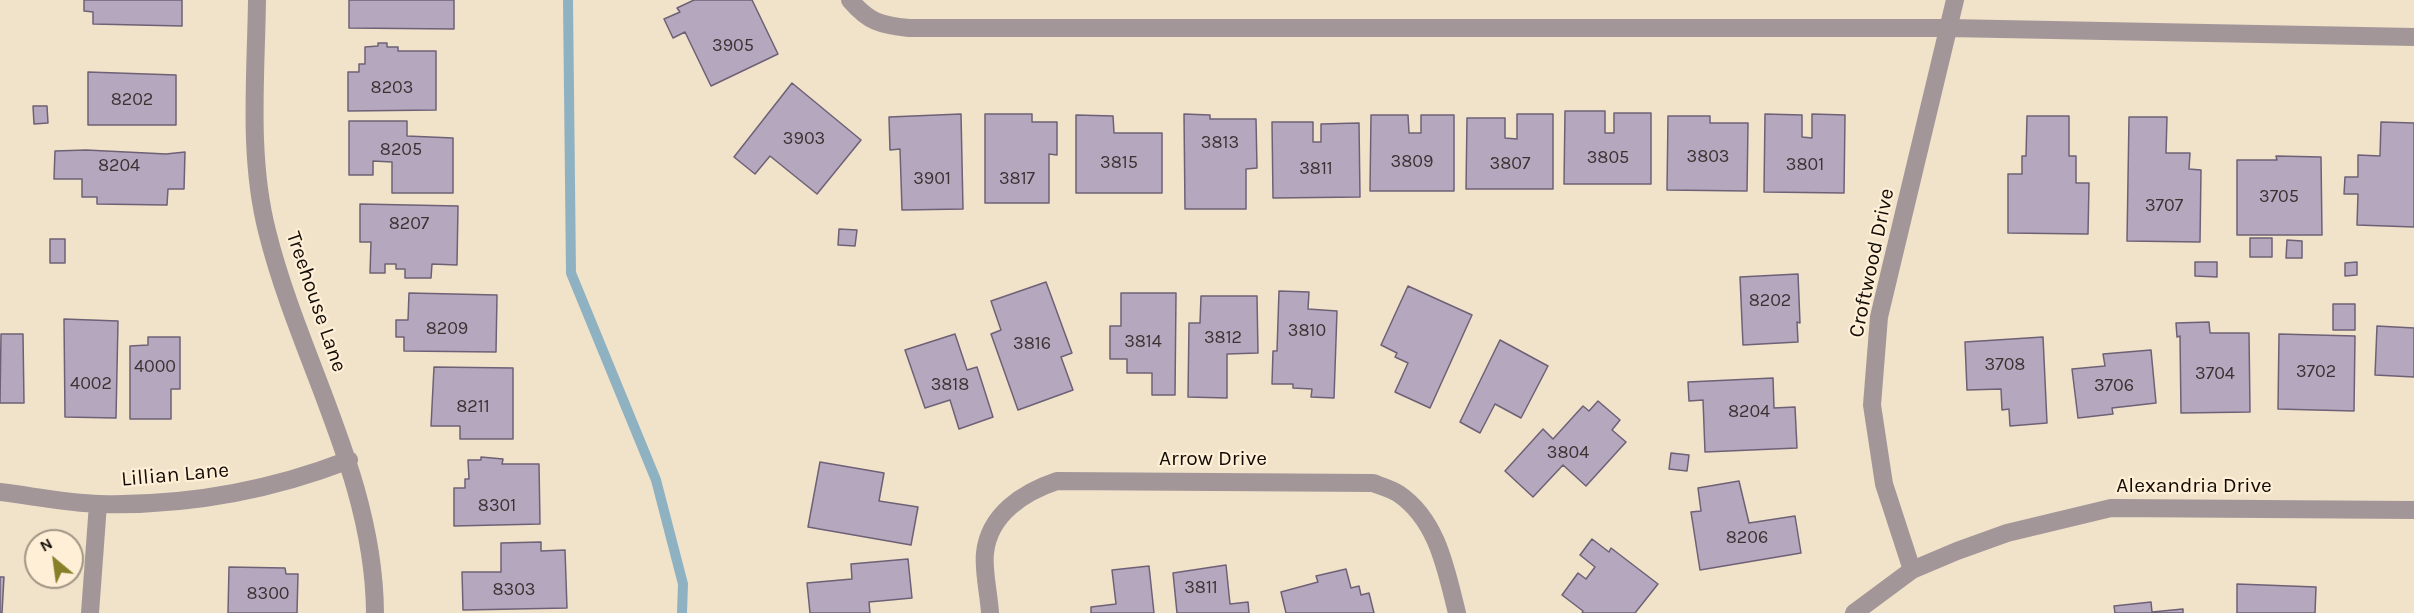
<!DOCTYPE html>
<style>
body{margin:0}
#map{position:relative;width:2414px;height:613px;overflow:hidden;background:#f1e2ca;font-family:Karla,sans-serif}
canvas{display:block}
.north{position:absolute;left:24px;top:529px;width:60px;height:60px;box-sizing:border-box;background:#ffefd7;border:2px solid #a09483;border-radius:50%;rotate:331deg;font-size:16px;font-weight:700;line-height:24px;text-align:center;color:#110c05}
.north::after{content:'';display:block;margin:auto;width:21px;height:27px;background:#878028;clip-path:polygon(50% 0,100% 100%,50% 72%,0 100%)}
</style>
<div id="map">
<canvas width="2414" height="613"></canvas>
<div class="north">N</div>
</div>
<script>
const c = document.querySelector('canvas').getContext('2d');
c.lineJoin = 'round';
function strokePath(path, color, width, dash) { c.strokeStyle = color; c.lineWidth = width; c.lineCap = dash ? 'butt' : 'round'; c.setLineDash(dash || []); c.stroke(path); }
function paint(path, color) { c.fillStyle = color; c.fill(path, 'evenodd'); }
function drawText(font, color, halo, rows, align = 'center') {
  c.font = font + ' Karla,sans-serif'; c.lineWidth = 4.5; c.setLineDash([]); c.textBaseline = 'middle'; c.strokeStyle = halo; c.fillStyle = color; for (const [text, x, y, turn = 0] of rows) {
    c.save(); c.translate(x, y); c.rotate((+turn || 0) * Math.PI / 180); c.textAlign = isNaN(turn) ? turn : align; if (halo) c.strokeText(text, 0, 0); c.fillText(text, 0, 0); c.restore();
  }
}
const stream = new Path2D(`
 M568 0 571 273 656 480 683 584 682 613`);
const building = new Path2D(`
 M84 0H182V26L93 24V12L84 11Z
 M349 0H454V29L349 28Z
 M694 0H752L778 54 711 86 685 32 673 38 664 19 680 12 677 8Z
 M378 43H387V47H398V51H436V110L348 111V72H359V64H365V47L378 46Z
 M88 72 176 75V125H88Z
 M792 83 861 140 817 194 770 156 755 174 734 157Z
 M33 106H47L48 123 34 124Z
 M1565 111H1605V133H1614V113H1651V184H1564Z
 M961 114 963 209 902 210 900 149 890 150 889 117Z
 M985 114H1032V122H1057V155L1049 154V203H985Z
 M1184 114 1210 115V119H1256L1257 168 1246 169V209H1185Z
 M1517 114H1553V189H1466L1467 118H1505V138L1517 139Z
 M1765 114 1802 115V137L1812 138V114L1845 115 1844 193 1764 192Z
 M1076 115 1113 116 1114 133H1162V193H1076Z
 M1371 115H1408L1409 133H1421V115H1454V191H1370Z
 M1668 116H1710V123H1748L1747 191 1667 190Z
 M2027 116H2069V156H2076V183H2089L2088 234 2008 233V174H2022V156H2026Z
 M2129 117H2167L2166 153H2190L2189 169 2201 170 2200 242 2127 241Z
 M349 121H407V136L453 138V193H392V162L373 161V175H349Z
 M1272 122H1313V142H1321V124L1359 123 1360 197 1273 198Z
 M2381 122 2414 123V227L2357 225 2358 194H2344L2345 177H2358V155L2380 156Z
 M86 150 166 154 185 152 184 189H168L167 205 97 204V197H82V179H54L55 151Z
 M2276 156 2321 157 2322 235H2237V160H2277Z
 M360 204 458 206 457 265 432 264 431 278H405V269H396V264H385V273H370L371 242H360Z
 M839 229 857 230 855 246 838 245Z
 M2250 238H2272V257H2250Z
 M50 239H65V263H50Z
 M2287 240 2302 241V258H2286Z
 M2195 262H2217V277L2195 276Z
 M2357 262V275L2345 276V263Z
 M1798 274 1800 323 1797 322 1798 342 1743 345 1740 277Z
 M1046 282 1072 353 1061 357 1073 390 1018 410 991 334 1001 330 991 301Z
 M1408 286 1472 315 1430 408 1395 392 1408 363 1395 357 1397 353 1381 345Z
 M1279 291 1309 292 1308 309 1337 311 1334 398 1311 397 1312 389 1293 388V384H1272L1273 351H1277Z
 M409 293 497 295 496 352 404 351V337H396V320H408Z
 M1121 293H1176L1175 395H1152V373H1127V359H1110V326H1121Z
 M1201 296H1257L1258 353 1227 354V398L1188 397 1189 323H1200Z
 M2333 304H2355V330H2333Z
 M64 319 118 321 116 418 65 417Z
 M2209 322 2210 333H2249L2250 412 2181 413 2180 336 2177 337 2176 323Z
 M2377 326 2414 328V377L2375 375Z
 M1 334H23L24 403H0Z
 M955 334 967 370 977 367 993 417 959 429 950 400 925 408 905 350Z
 M2279 334 2355 336 2354 411 2278 409Z
 M148 337H180V389H171V419H130V346L148 345Z
 M2043 337 2047 423 2010 426 2009 409 2002 410 2001 389 1967 390 1965 342Z
 M1500 340 1548 366 1521 418 1495 404 1480 433 1460 422Z
 M2151 350 2156 403 2112 408 2113 414 2078 418 2072 369 2105 366 2103 354Z
 M434 367 513 368V439H460V426H431Z
 M1773 378 1774 408 1795 407 1797 448 1705 452 1703 400 1689 401 1688 382Z
 M1598 401 1620 420 1612 430 1626 442 1586 486 1563 465 1533 497 1505 471 1543 429 1553 439 1583 406 1589 411Z
 M1671 453 1689 455 1687 471 1669 469Z
 M481 457 503 459 502 464H539L540 524 454 526V488H465V479H469L468 460H481Z
 M820 462 884 473 879 501 918 507 911 545 808 527Z
 M1739 481 1749 523 1795 516 1801 553 1700 570 1691 512 1701 511 1698 488Z
 M1592 539 1609 552 1611 548 1658 584 1635 613H1582L1583 611 1562 595 1578 573 1586 579 1595 567 1580 555Z
 M541 542V551L565 550 567 608 463 610 462 572H501V543Z
 M908 559 912 598 869 602 870 613H810L807 583 852 579 851 564Z
 M1226 565 1230 604 1248 602 1249 613H1177L1173 573Z
 M1149 566 1154 613H1091V607L1116 604 1112 570Z
 M229 567 285 568 286 574H298L297 613H228Z
 M1346 569 1351 588 1359 586 1361 595 1369 593 1374 613H1286L1281 592 1318 582 1316 576Z
 M0 577H4L2 613H0Z
 M2237 584 2316 587 2315 613H2237Z
 M2151 602 2152 612 2183 609V613H2115L2114 606Z`);
const minor = new Path2D(`
 M257 0C256 76 248 156 267 231 299 360 374 476 375 613
 M850 0C869 22 880 25 909 28H1949L2414 37
 M0 492C33 496 67 503 100 504 185 506 269 491 349 460
 M1912 570 1884 484 1872 405 1879 317 1955 0
 M90 613 98 504
 M990 613C989 594 983 571 985 553 989 514 1024 492 1057 481L1373 483C1381 486 1392 489 1399 494 1438 521 1446 570 1457 613
 M1854 613 1912 570 1957 551 2007 533 2111 508 2414 510`);
const numberNames = [
 ["3905",733,46],
 ["8203",392,88],
 ["8202",132,100],
 ["3903",804,139],
 ["3813",1220,143],
 ["8205",401,150],
 ["3803",1708,157],
 ["3805",1608,158],
 ["3809",1412,162],
 ["3815",1119,163],
 ["3807",1510,164],
 ["3801",1805,165],
 ["8204",119,166],
 ["3811",1316,169],
 ["3901",932,179],
 ["3817",1017,179],
 ["3705",2279,197],
 ["3707",2164,206],
 ["8207",409,224],
 ["8202",1770,301],
 ["8209",447,329],
 ["3810",1307,331],
 ["3812",1223,338],
 ["3814",1143,342],
 ["3816",1032,344],
 ["3708",2005,365],
 ["4000",155,367],
 ["3702",2316,372],
 ["3704",2215,374],
 ["4002",91,384],
 ["3818",950,385],
 ["3706",2114,386],
 ["8211",473,407],
 ["8204",1749,412],
 ["3804",1568,453],
 ["8301",497,506],
 ["8206",1747,538],
 ["3811",1201,588],
 ["8303",514,590],
 ["8300",268,594]
];
const streetNames = [
 ["Croftwood Drive",1872,263,-78],
 ["Treehouse Lane",316,302,71],
 ["Arrow Drive",1213,459],
 ["Lillian Lane",175,475,-5],
 ["Alexandria Drive",2194,486]
];
strokePath(stream, '#8fb2c2', 10);
paint(building, '#b5a8be');
strokePath(building, '#6e6176', 1.5);
strokePath(minor, '#a39698', 18);
drawText('18px', '#3a3333', null, numberNames);
drawText('21px', '#110c05', '#ffefd7', streetNames);
</script>
